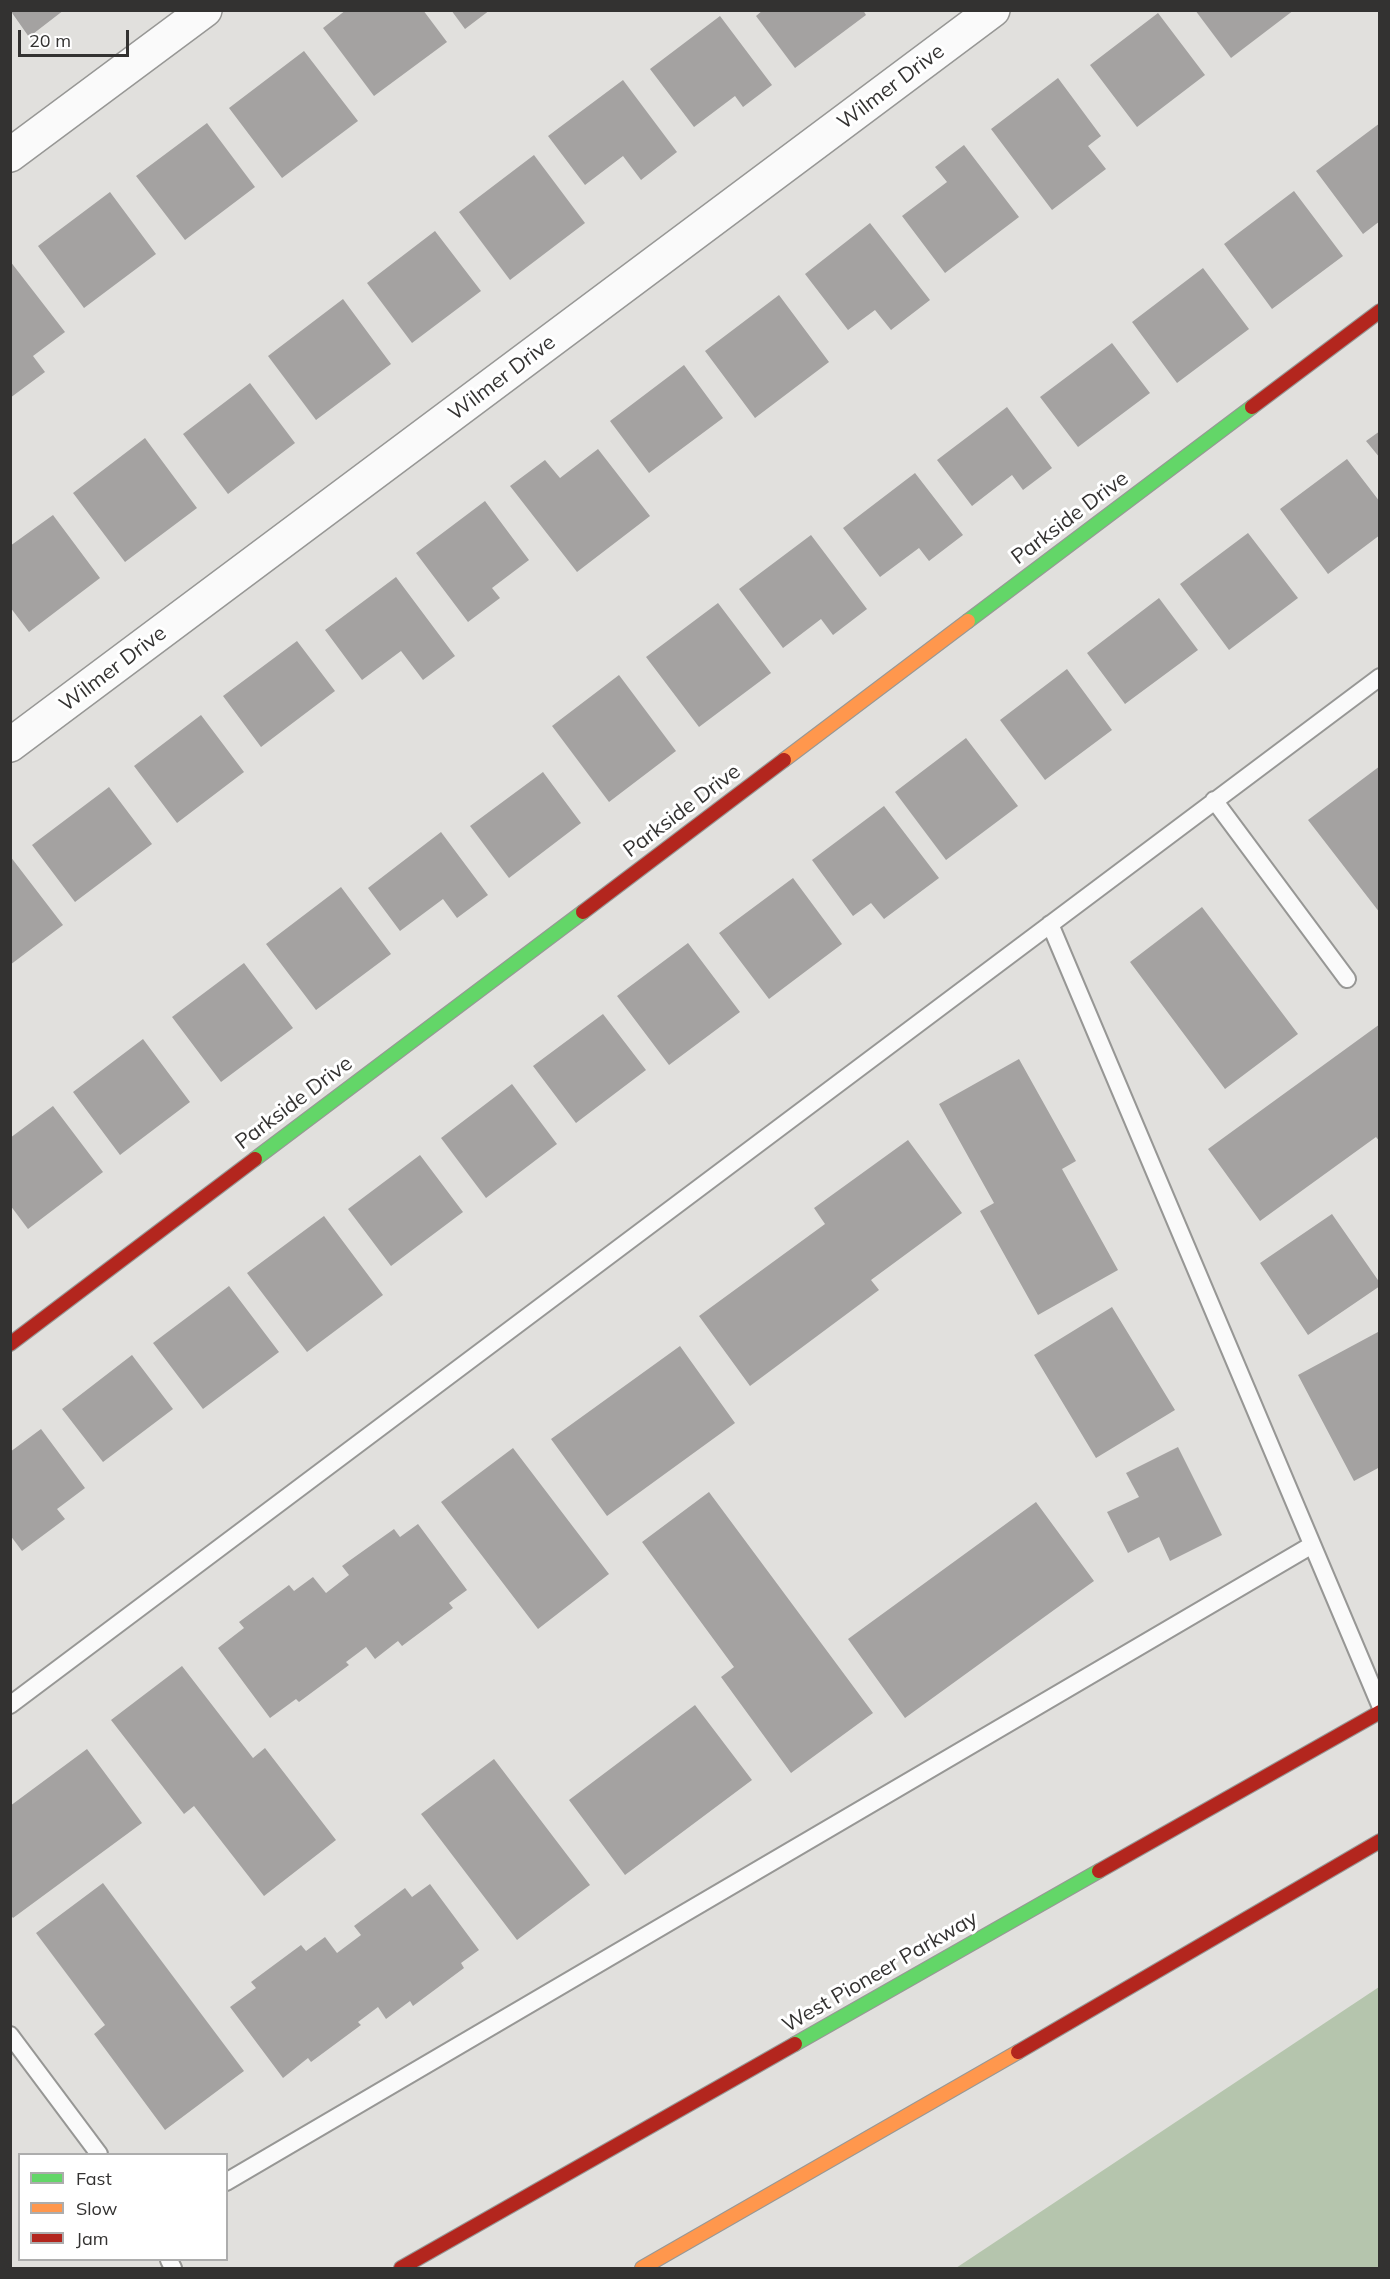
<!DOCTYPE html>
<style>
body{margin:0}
#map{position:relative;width:1390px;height:2279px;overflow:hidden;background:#e1e0dd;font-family:Mulish,sans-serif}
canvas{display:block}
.frame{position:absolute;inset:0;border:12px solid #333231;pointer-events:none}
.legend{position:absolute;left:18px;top:2153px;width:210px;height:108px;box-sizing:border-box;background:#fff;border:2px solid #adadad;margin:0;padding:8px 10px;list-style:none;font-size:18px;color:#333231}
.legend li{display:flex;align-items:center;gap:12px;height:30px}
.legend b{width:30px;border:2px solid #adadad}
.scale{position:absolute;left:18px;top:30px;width:111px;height:27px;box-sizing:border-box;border:3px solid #333231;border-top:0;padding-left:8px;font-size:18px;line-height:21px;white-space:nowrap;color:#333231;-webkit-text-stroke:4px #fff;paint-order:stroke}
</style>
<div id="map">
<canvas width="1390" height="2279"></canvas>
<div class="frame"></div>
<ul class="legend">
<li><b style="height:8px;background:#63d668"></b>Fast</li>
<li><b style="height:8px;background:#ff974d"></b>Slow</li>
<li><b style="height:8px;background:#b3261e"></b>Jam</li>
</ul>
<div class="scale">20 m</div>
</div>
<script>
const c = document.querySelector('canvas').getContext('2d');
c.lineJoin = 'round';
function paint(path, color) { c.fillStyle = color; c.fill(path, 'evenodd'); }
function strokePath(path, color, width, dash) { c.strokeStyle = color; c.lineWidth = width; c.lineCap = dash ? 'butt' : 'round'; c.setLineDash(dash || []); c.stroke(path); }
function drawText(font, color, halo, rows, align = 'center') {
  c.font = font + ' Mulish,sans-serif'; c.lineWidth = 6; c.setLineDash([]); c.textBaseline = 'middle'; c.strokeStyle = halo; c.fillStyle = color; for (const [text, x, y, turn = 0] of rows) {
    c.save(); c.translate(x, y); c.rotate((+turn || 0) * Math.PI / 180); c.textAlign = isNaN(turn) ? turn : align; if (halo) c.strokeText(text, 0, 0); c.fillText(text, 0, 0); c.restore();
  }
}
const forest = new Path2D(`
 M1379 1987V2268H956Z`);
const building = new Path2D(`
 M10 10H64L29 37Z
 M346 10H423L447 42 374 96 323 28Z
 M451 10H490L465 29Z
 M763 10H863L866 15 795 68 756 16Z
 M1195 10H1294L1231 58Z
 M1158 13 1205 75 1137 127 1090 65Z
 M720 16 772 85 743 107 735 96 694 127 650 69Z
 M304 51 358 121 282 178 229 108Z
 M1058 78 1101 136 1088 146 1106 169 1052 210 991 129Z
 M623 80 677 152 641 180 623 156 585 185 548 136Z
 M207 123 255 187 185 240 136 176Z
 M1380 123V221L1363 234 1316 171Z
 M964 145 1019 217 945 273 902 216 947 182 935 167Z
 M534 155 585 223 510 280 459 212Z
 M1294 191 1343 256 1272 309 1224 244Z
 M110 192 156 254 84 308 38 246Z
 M870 223 930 300 891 330 875 310 848 330 805 274Z
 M435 231 481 291 412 343 367 283Z
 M10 261 65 332 33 356 45 372 10 398Z
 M1203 268 1249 329 1177 383 1132 322Z
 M779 295 829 362 755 418 705 351Z
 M343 299 391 364 316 420 268 356Z
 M1112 343 1150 393 1078 447 1040 397Z
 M684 365 723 418 649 473 610 421Z
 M250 383 295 443 228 494 183 434Z
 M1007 407 1052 468 1023 490 1012 475 972 506 937 460Z
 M1380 431V458L1366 441Z
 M145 438 197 508 125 562 73 493Z
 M598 449 650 516 577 572 510 486 545 460 560 478Z
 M1347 459 1380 502V535L1328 574 1280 509Z
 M915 473 963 535 929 561 919 548 880 577 843 528Z
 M485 501 529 560 492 588 500 598 468 622 416 553Z
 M53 515 100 578 29 632 10 607V546Z
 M1248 533 1298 598 1229 650 1180 584Z
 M811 535 867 609 833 635 821 619 783 648 739 589Z
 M396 577 455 656 423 680 401 651 362 680 325 630Z
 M1159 598 1198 650 1125 704 1087 653Z
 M718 603 771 673 699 727 646 657Z
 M297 641 335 691 261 747 223 696Z
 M1067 669 1112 730 1045 780 1000 720Z
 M619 675 676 751 609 802 552 726Z
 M201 715 244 772 177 823 134 766Z
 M966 738 1018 806 946 860 895 792Z
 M1380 766V913L1308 820Z
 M543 772 581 823 509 878 470 826Z
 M109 787 152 844 75 902 32 845Z
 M884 806 939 878 884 919 871 903 853 916 812 860Z
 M441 832 488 895 457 918 443 899 400 931 368 888Z
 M10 856 63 925 10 965Z
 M793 878 842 944 769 999 719 933Z
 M341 887 391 954 316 1010 266 944Z
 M1202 907 1298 1034 1225 1089 1130 962Z
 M688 943 740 1012 669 1065 617 996Z
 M244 963 293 1028 221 1082 172 1017Z
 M603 1014 646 1070 576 1123 533 1066Z
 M1380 1024V1142L1376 1137 1260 1221 1208 1149Z
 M143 1039 190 1102 120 1155 73 1092Z
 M1019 1059 1076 1161 1062 1169 1118 1270 1038 1315 980 1211 994 1203 939 1104Z
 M512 1084 557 1144 486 1198 441 1138Z
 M53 1106 103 1172 28 1229 10 1205V1138Z
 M908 1140 962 1213 871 1280 879 1290 750 1386 699 1316 825 1224 814 1208Z
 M420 1155 463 1212 391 1266 348 1209Z
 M1332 1214 1380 1283V1286L1308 1335 1260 1263Z
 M324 1216 383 1295 307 1352 247 1273Z
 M229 1286 279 1352 203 1409 153 1343Z
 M1112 1307 1175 1410 1096 1458 1034 1355Z
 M1378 1332 1380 1467 1354 1481 1298 1375Z
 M680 1346 735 1423 607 1516 551 1439Z
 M132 1355 173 1409 103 1462 62 1409Z
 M41 1429 85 1488 57 1509 65 1519 22 1551 10 1535V1452Z
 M1178 1447 1222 1535 1170 1561 1159 1537 1128 1553 1107 1512 1139 1497 1126 1473Z
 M513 1448 609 1574 538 1629 441 1502Z
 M709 1492 873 1713 791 1773 721 1677 734 1667 642 1542Z
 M1036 1502 1094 1581 905 1718 848 1639Z
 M418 1524 467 1590 449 1603 453 1608 402 1646 398 1641 375 1659 366 1647 346 1662 349 1665 299 1702 296 1699 270 1718 218 1648 244 1628 239 1622 289 1585 294 1591 313 1577 326 1593 349 1575 342 1566 394 1529 400 1537Z
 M182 1666 253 1758 265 1748 336 1840 264 1896 194 1806 184 1814 111 1720Z
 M695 1705 752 1780 625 1875 569 1800Z
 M87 1749 142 1823 13 1918 10 1914V1806Z
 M494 1759 590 1885 517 1940 421 1814Z
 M103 1883 244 2071 165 2130 94 2034 105 2025 36 1933Z
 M430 1884 479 1950 461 1963 464 1968 413 2006 410 2001 386 2019 378 2007 358 2022 361 2025 311 2062 308 2058 283 2078 230 2007 256 1988 251 1982 301 1945 306 1951 325 1937 337 1953 361 1935 354 1926 405 1888 412 1897Z`);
const lane = new Path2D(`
 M1214 800 1347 979
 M1050 924 1380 1705
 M10 1705 1380 677
 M10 2035 99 2154
 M226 2182 1312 1545
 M169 2260 173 2268`);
const street = new Path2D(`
 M10 155 205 10
 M10 745 993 10`);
const fast = new Path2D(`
 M968 621 1252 407
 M255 1159 583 912
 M795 2044 1099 1871`);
const slow = new Path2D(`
 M784 760 968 621
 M642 2268 1018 2052`);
const jam = new Path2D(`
 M1252 407 1380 311
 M583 912 784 760
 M10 1344 255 1159
 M1099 1871 1380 1712
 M1018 2052 1380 1841
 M401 2268 795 2044`);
const streetNames = [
 ["Wilmer Drive",891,87,-37],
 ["Wilmer Drive",502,378,-37],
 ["Parkside Drive",1070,518,-37],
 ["Wilmer Drive",113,669,-37],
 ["Parkside Drive",682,811,-37],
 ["Parkside Drive",294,1103,-37],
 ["West Pioneer Parkway",880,1972,-30]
];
paint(forest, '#b5c5ad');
paint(building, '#a4a2a1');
strokePath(lane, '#979795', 20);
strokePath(street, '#979795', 36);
strokePath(fast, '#979795', 16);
strokePath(slow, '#979795', 16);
strokePath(jam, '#979795', 16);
strokePath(lane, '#fafafa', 16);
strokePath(street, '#fafafa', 33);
strokePath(fast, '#63d668', 14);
strokePath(slow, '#ff974d', 14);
strokePath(jam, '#b3261e', 14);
drawText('21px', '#333231', '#fff', streetNames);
</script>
